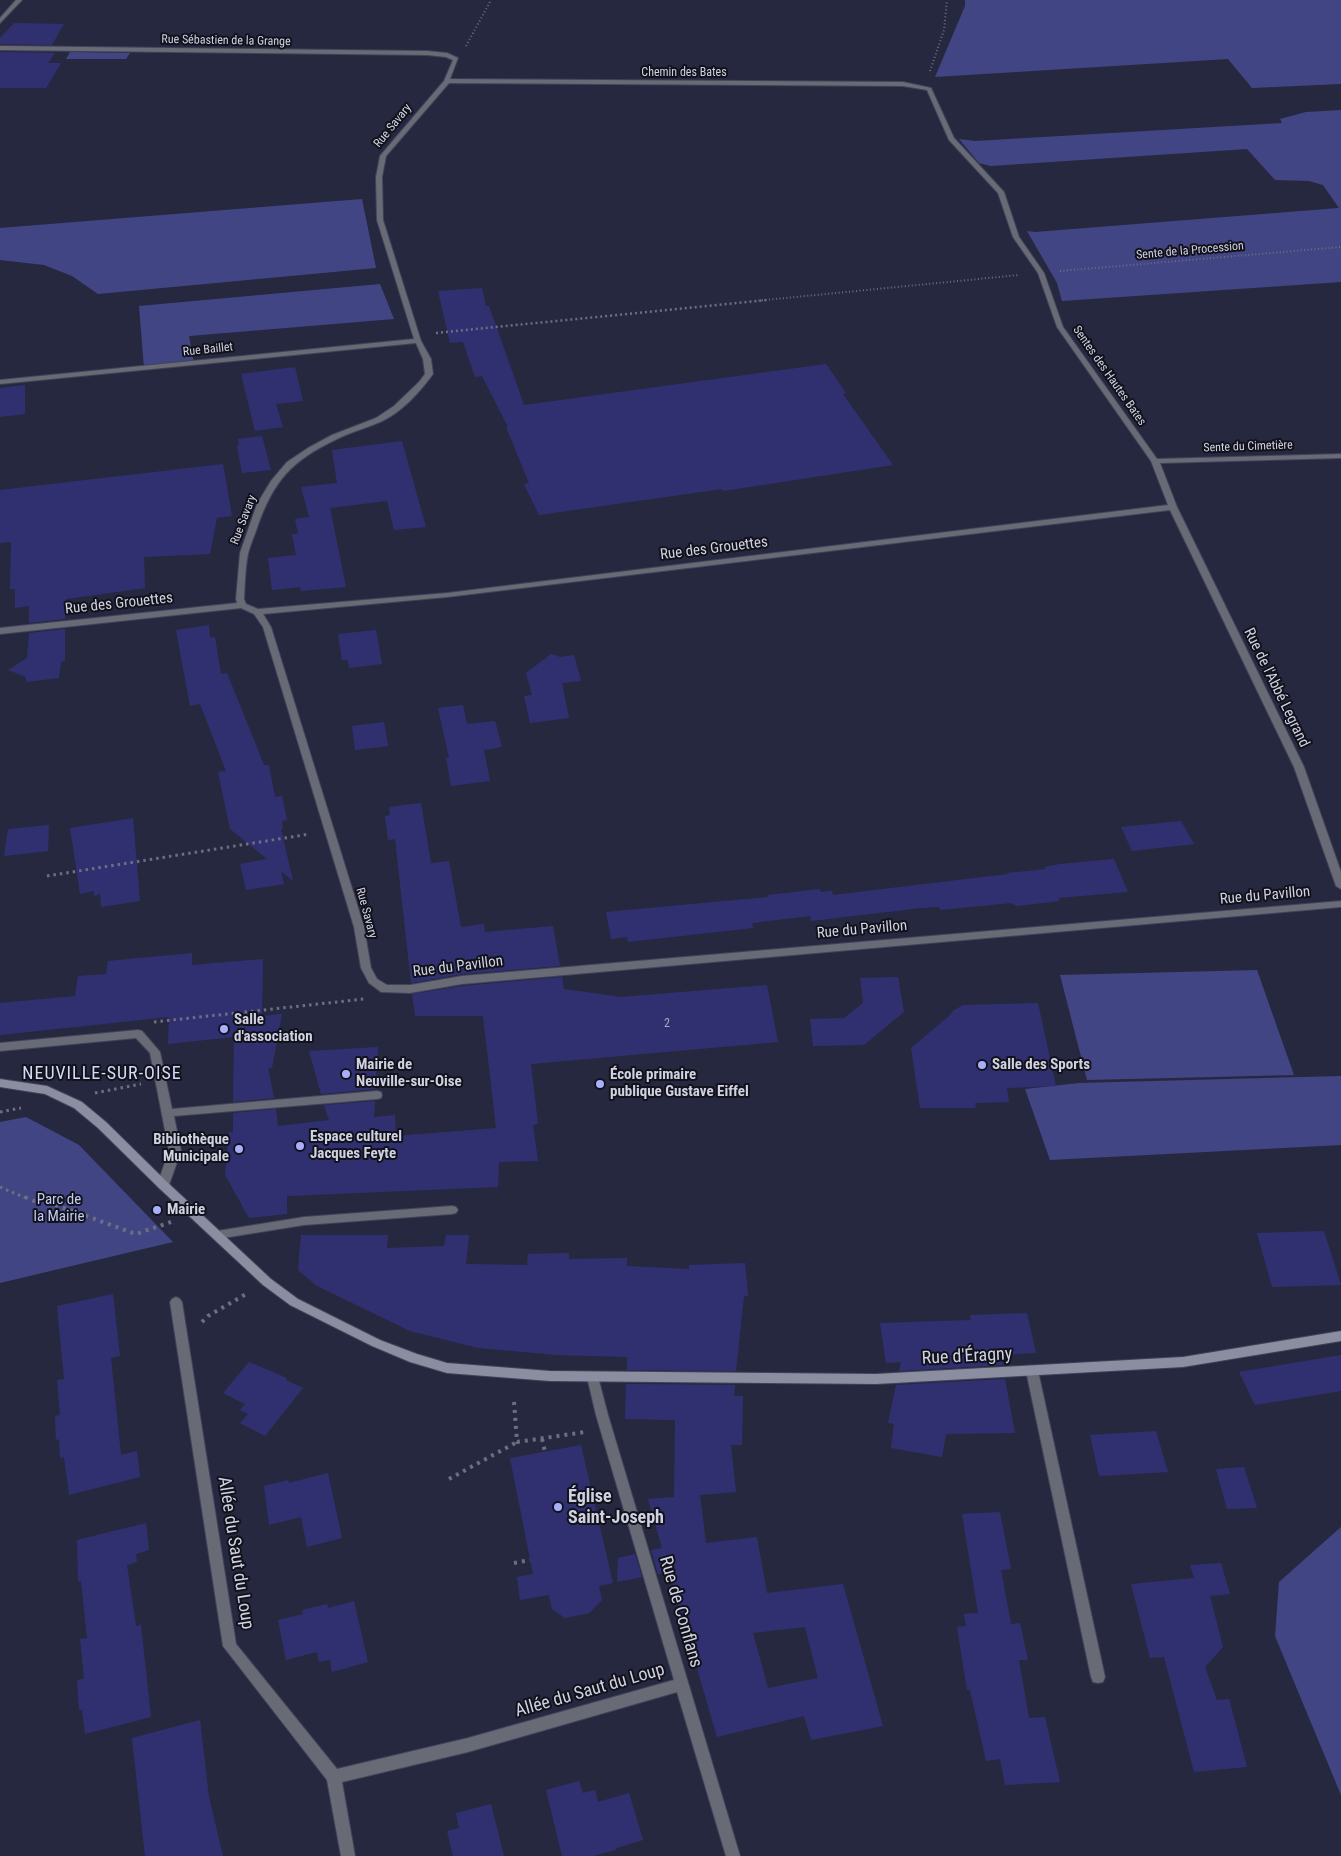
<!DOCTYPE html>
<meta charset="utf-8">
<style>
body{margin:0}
canvas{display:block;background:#26283f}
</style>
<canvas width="1341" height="1856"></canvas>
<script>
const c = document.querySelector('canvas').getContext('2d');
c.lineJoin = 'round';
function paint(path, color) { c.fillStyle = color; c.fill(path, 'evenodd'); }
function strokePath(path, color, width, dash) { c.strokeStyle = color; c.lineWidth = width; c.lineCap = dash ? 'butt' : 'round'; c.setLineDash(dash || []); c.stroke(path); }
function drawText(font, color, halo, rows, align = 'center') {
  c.font = font + ' "Roboto Condensed",sans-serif'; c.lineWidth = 4; c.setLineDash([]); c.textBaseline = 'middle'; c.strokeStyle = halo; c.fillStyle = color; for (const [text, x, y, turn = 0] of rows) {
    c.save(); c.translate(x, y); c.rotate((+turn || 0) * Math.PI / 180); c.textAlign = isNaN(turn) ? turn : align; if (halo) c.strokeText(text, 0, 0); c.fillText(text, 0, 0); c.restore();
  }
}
const green = new Path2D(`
 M965 0H1341V84L1252 88 1228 59 935 77 965 6Z
 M70 52 130 53 126 59H66Z
 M1341 110V282L1062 301 1057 283 1027 231 1035 232 1339 208 1323 185 1309 181 1275 180 1247 149 991 166 979 163 959 139 975 141 1282 123 1280 119 1306 112Z
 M362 199 376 268 98 294 72 276 44 265 0 260V228Z
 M380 284 394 319 189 336 194 363 144 368 139 306Z
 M1257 970 1294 1075 1087 1080 1060 975Z
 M1341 1076V1145L1050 1160 1025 1089 1079 1083Z
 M26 1117 79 1145 173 1242 0 1283V1122Z
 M1341 1527V1795L1275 1636 1279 1582Z`);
const building = new Path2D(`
 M14 23 64 24 52 45 0 44V38Z
 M0 52 55 53 48 63H61L46 88H0Z
 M482 288 486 306H489L524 405 826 364 846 393 843 394 893 465 723 491 722 489 539 515 524 484 529 483 506 427H508L482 376 475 377 463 342 450 343 438 291Z
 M295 367 303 401 276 404 283 427 255 431 241 374Z
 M25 385V414L0 417V388Z
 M262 436 271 470 242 473 237 446H239L238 439Z
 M402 441 426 527 394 530 387 501 330 508 346 587 301 591 300 587 272 590 268 558 296 555 292 534H298L295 519 309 517 301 487 337 483 332 450Z
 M223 464 232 516 217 518 210 554 144 557 145 588 66 599 65 619 29 623V606L15 608V589H10L11 542 0 543V490Z
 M209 625 210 638 215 637 221 674 227 673 264 765H269L275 797 282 796 287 820 282 821 283 829H281L293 881 281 871 284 884 246 890 240 864 267 859 230 829 218 772 226 771 200 704 190 706 176 630Z
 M65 629V661L61 662 59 678 26 682V677L8 670 27 658 29 633Z
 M376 630 382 664 349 668 348 660H342L338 634Z
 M551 654 560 657 574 655 581 681 562 683 569 718 530 723 524 696 532 695 526 673Z
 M463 705 467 724 495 721 502 747 484 750 490 781 451 786 446 758H449L438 708Z
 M384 722 388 746 355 750 352 726Z
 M421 803 431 863 449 861 461 927 484 924 485 932 553 926 560 966 462 974 411 983 395 839 388 840 385 816 390 815 389 807Z
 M133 818 140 901 101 907 100 894 94 896V891L80 894 70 828Z
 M1181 821 1194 844 1132 851 1121 827Z
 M49 825 48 851 4 856 8 829Z
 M1114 859 1128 892 1058 898 1060 901 1017 906 1011 903 940 910 939 907 921 908 811 921 810 916 752 923 753 928 628 942 627 937 611 939 606 912 768 897 767 895 820 889 821 892 832 891 833 895 1008 874 1007 873 1046 869 1045 867 1060 864Z
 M192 953V965L263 959 262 1016 282 1014 272 1068H268L274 1098 233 1102 234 1037 168 1044 169 1017 0 1035V1003L75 996 78 976 106 974 108 961Z
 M562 977 564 989 621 997 767 985 778 1042 531 1064 538 1124 533 1125 538 1161 499 1162 498 1187 287 1196V1214L249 1218 225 1175 229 1132H233V1113L276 1109 278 1126 329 1120 324 1105 375 1101 374 1117 395 1115 396 1136 496 1128 483 1016H415L412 994 462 986Z
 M898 977 904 1012 864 1045 813 1046 810 1019 844 1018 863 1003 860 978Z
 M1038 1003 1056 1086 1007 1088 1009 1102 975 1103 976 1108H920L911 1048 949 1016 953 1011 963 1005Z
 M378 1047 375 1089 321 1094 309 1051Z
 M1324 1231 1341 1285 1272 1287 1257 1233Z
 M301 1235H388L387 1248 444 1246 446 1235H469L466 1264 527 1265 528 1254 569 1253V1259L627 1258V1266L689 1269V1265L745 1263 748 1296H744L736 1371 627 1370V1357L557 1355 478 1348 410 1331 317 1286 298 1270Z
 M113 1294 120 1356 111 1358 121 1455 137 1451 140 1477 69 1495 64 1457 60 1458 59 1439 56 1440 55 1416 60 1415 57 1380 64 1379 57 1306Z
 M1027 1313 1036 1353 1001 1355 1003 1365 899 1371 901 1362 886 1363 880 1323 971 1320 970 1315Z
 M1341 1355V1391L1323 1394 1255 1405 1239 1372Z
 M249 1362 287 1378 286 1380 303 1388 265 1436 240 1423 248 1414 240 1410 245 1404 223 1393Z
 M1005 1379 1015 1433 946 1434 942 1457 891 1448 894 1424 888 1423 896 1385Z
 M626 1384 735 1385 734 1396H743L742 1445H731L736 1492 700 1495 706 1543 757 1537 767 1593 843 1584 883 1726 811 1740 804 1716 717 1737 669 1572 658 1574 651 1550 662 1548 648 1499 674 1497 675 1420 625 1419ZM805 1627 818 1678 768 1688 753 1633Z
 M1156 1431 1168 1472 1099 1476 1090 1435Z
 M581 1445 613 1583 599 1586 602 1600 589 1613 565 1618 552 1609 549 1595 520 1600 517 1577 533 1574 510 1458Z
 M1244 1467 1257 1508 1227 1509 1216 1469Z
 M328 1473 342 1538 307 1547 301 1517 269 1525 264 1486 288 1480 289 1483Z
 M1000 1512 1011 1569 1001 1570 1011 1624 1020 1623 1028 1660H1019L1029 1718 1045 1717 1060 1782 1005 1785 1000 1759 986 1761 970 1690H967L957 1627 966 1626 964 1614 978 1613 962 1514Z
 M146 1523 149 1550 136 1554 137 1562 127 1565 136 1626 141 1625 151 1717 85 1734 82 1710H79L77 1680 84 1679 80 1639 87 1638 81 1581H78L77 1540Z
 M635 1554 642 1577 617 1582 618 1558Z
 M1221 1563 1230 1594 1210 1596 1223 1647 1205 1667 1217 1700 1229 1699 1247 1767 1194 1772 1164 1657 1150 1658 1131 1584 1194 1578 1190 1565Z
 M354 1601 368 1662 332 1672 330 1660 319 1662 317 1652 286 1660 278 1620 303 1614 302 1610 327 1604 328 1608Z
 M200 1720 209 1797 223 1856H145L132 1738Z
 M579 1781 583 1793 595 1790 598 1802 629 1793 643 1840 617 1848 615 1850 593 1856H562L546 1790Z
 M491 1804 504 1856H453L447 1831 459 1828 456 1813Z`);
const pathFar3 = new Path2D(`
 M466 46 491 0
 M930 71 944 30 947 0
 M1060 271 1341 247
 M755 301 1019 275`);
const pathFar2 = new Path2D(`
 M436 333 767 300`);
const pathFar1 = new Path2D(`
 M47 876 310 834
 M154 1022 364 999
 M95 1093 141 1084
 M0 1112 21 1108
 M0 1187 28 1199`);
const path = new Path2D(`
 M25 1197 34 1201 42 1200 136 1234 171 1222
 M202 1322 208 1316 246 1294
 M514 1402 517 1442 585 1432
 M542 1439 545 1452
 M449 1479 517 1442
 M514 1563 530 1560`);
const lane = new Path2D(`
 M138 1030 142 1031 160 1052 172 1109 377 1091 381 1092 382 1095 381 1098 377 1099 174 1116 181 1151 169 1185 167 1188 163 1189 159 1188 157 1185 169 1151 150 1053 136 1038 0 1051V1043Z
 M452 1206 456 1207 458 1210 456 1213 452 1214 304 1225 217 1239 213 1238 211 1235 213 1232 217 1231 304 1217Z
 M1032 1366 1036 1367 1038 1371 1105 1677 1103 1682 1098 1683 1093 1682 1091 1677 1026 1371 1028 1367Z`);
const street = new Path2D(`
 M16 0H22L0 23V18Z
 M0 46 427 51 447 53 458 58 450 79 903 82 931 88 954 138 1004 192 1019 237 1044 273 1063 327 1157 459 1341 454V458L1160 463 1177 507 1304 767 1341 872V889L1336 886 1294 767 1170 510 447 597 263 614 271 627 364 927 371 968 377 979 387 985H410L462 976 1341 901V907L462 984 410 993 381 992 369 983 361 968 354 927 263 627 254 614 241 608 0 634V628L237 603 236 599 240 553 257 504 271 481 287 462 308 448 332 435 376 418 394 406 419 382 425 374 423 359 416 343 0 384V380L414 339 377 220 376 177 380 156 444 81 453 60 446 57 427 55 0 50ZM449 83 903 86 927 90 949 140 998 193 1013 237 1038 273 1057 327 1151 461 1168 505 447 593 258 609 246 604 244 599C245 584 245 568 248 554 250 545 254 537 257 528 273 481 292 460 337 439 351 432 366 428 380 422 401 413 420 392 433 374L431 359 421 341 383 220 382 177 386 156Z
 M176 1297 180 1299 182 1302 236 1644 337 1769 468 1738 674 1680 596 1415 587 1377 589 1373 593 1372 597 1373 608 1415 740 1856H726L677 1692 468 1752 342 1782 355 1856H341L327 1780 223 1646 170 1302 172 1299Z`);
const secondary = new Path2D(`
 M0 1079 47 1086 82 1102 106 1122 167 1182 271 1279 298 1299 380 1340 417 1354 447 1363 550 1371 876 1374 1183 1357 1341 1331V1341L1183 1367 876 1384 550 1381 447 1373 410 1362 372 1346 290 1305 263 1285 159 1188 98 1128 74 1108 45 1094 0 1087Z`);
const markers = [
 [224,1029,5,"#a8b0fc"],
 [982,1065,5,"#a8b0fc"],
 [346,1074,5,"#a8b0fc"],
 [600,1084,5,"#a8b0fc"],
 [300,1146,5,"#a8b0fc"],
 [239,1149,5,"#a8b0fc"],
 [157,1210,5,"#a8b0fc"],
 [558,1507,5,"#a8b0fc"]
];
const farStreetnames = [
 ["Rue Sébastien de la Grange",226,41,1],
 ["Chemin des Bates",684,73],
 ["Rue Savary",393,126,-51],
 ["Sente de la Procession",1190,251,-5],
 ["Rue Baillet",208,350,-6],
 ["Sentes des Hautes Bates",1109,376,55],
 ["Sente du Cimetière",1248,447,-2],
 ["Rue Savary",244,520,-69],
 ["Rue Savary",366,913,75]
];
const numberNames = [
 ["2",667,1024]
];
const streetNames = [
 ["Rue des Grouettes",714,549,-7],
 ["Rue des Grouettes",119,604,-6],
 ["Rue de l'Abbé Legrand",1276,688,64],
 ["Rue du Pavillon",1265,896,-5],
 ["Rue du Pavillon",862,930,-5],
 ["Rue du Pavillon",458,967,-7]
];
const poiNames = [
 ["Salle",234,1020],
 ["d'association",234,1037],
 ["Mairie de",356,1065],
 ["Neuville-sur-Oise",356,1082],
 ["Salle des Sports",992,1065],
 ["École primaire",610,1075],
 ["publique Gustave Eiffel",610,1092],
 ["Espace culturel",310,1137],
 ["Jacques Feyte",310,1154],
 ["Bibliothèque",229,1140,"right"],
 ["Municipale",229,1157,"right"],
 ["Mairie",167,1210]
];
const parkNames = [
 ["Parc de",59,1200],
 ["la Mairie",59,1217]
];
const quarterNames = [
 ["NEUVILLE-SUR-OISE",102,1074]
];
const nearStreetnames = [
 ["Rue d'Éragny",967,1357,-3],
 ["Allée du Saut du Loup",235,1553,81],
 ["Rue de Conflans",680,1612,74],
 ["Allée du Saut du Loup",590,1691,-16]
];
const nearPoinames = [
 ["Église",568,1497],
 ["Saint-Joseph",568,1518]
];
paint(green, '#424584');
paint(building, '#303070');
strokePath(lane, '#414359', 2);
strokePath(street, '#414359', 2);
strokePath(secondary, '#414359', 2);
strokePath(pathFar3, '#6c6e82', 2, [1, 2.5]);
strokePath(pathFar2, '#6c6e82', 2.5, [2, 3]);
strokePath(pathFar1, '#6c6e82', 3, [2.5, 4]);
strokePath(path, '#6c6e82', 4, [3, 5]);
paint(lane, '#686a76');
paint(street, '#686a76');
paint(secondary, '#8b8ea1');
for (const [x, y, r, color] of markers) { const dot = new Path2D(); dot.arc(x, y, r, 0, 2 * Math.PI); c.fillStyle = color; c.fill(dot); strokePath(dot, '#11121c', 2); }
drawText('12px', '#d0d2e1', '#11121c', farStreetnames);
drawText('12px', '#a8aac5', null, numberNames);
drawText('15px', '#d0d2e1', '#11121c', streetNames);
drawText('bold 15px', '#d0d2e1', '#11121c', poiNames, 'left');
drawText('15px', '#c5cbf2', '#11121c', parkNames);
c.letterSpacing = '1px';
drawText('18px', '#d6daf8', '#11121c', quarterNames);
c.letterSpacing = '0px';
drawText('18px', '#d0d2e1', '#11121c', nearStreetnames);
drawText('bold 18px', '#d0d2e1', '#11121c', nearPoinames, 'left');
</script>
